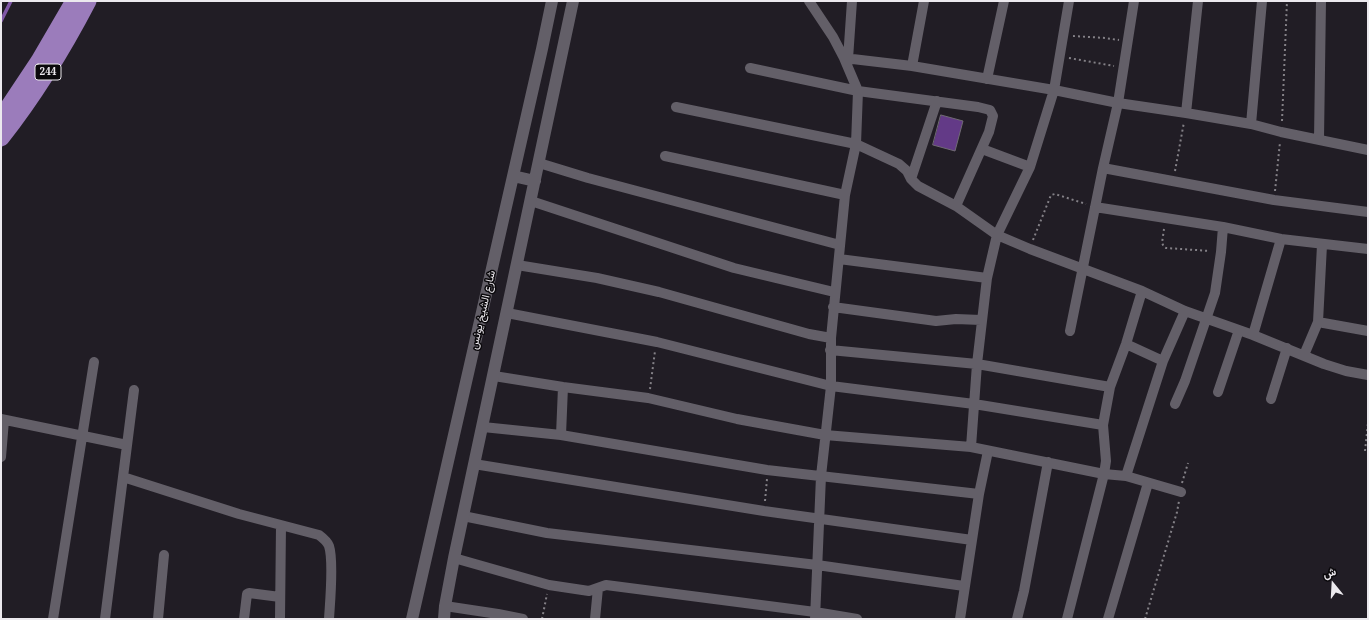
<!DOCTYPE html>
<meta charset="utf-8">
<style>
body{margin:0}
#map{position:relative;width:1369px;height:620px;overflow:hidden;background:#211d25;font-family:"Noto Serif",Vazirmatn,serif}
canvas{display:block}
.frame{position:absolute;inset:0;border:2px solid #ece9ee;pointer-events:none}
.north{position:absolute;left:1313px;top:564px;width:40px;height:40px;-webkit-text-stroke:3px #0a080b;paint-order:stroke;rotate:342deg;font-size:11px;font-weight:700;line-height:16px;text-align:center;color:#ece9ee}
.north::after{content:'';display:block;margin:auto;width:14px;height:18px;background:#ece9ee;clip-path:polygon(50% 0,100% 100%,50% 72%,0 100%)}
</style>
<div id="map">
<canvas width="1369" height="620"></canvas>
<div class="frame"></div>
<div class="north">ش</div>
</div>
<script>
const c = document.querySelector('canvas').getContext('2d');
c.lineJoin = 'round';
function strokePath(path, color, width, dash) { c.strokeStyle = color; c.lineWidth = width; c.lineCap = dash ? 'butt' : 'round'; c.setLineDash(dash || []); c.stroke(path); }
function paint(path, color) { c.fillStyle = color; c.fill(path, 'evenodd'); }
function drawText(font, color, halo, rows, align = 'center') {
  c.font = font + ' "Noto Serif",Vazirmatn,serif'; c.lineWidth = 3; c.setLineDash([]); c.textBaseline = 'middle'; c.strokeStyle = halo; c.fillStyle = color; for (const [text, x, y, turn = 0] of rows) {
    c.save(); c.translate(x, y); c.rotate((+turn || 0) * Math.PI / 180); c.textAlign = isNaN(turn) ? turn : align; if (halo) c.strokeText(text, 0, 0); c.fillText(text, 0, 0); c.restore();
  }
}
const stream = new Path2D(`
 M1 21 11 1`);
const building = new Path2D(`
 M941 115 963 121 955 151 933 145Z`);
const path = new Path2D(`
 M1073 36 1105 38 1119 40
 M1069 58 1114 66
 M1282 121 1287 1
 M1175 171 1184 122
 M1275 191 1280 142
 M1164 229 1162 243 1164 247 1166 248 1210 251
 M1033 240 1051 195 1055 194 1086 204
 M650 389 655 351
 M1365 451 1368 423
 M1182 483 1188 463
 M765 501 767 479
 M542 619 547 594
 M1145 619 1177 512 1179 501`);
const minor = new Path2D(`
 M809 1 833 37 844 58 858 91 856 144 845 195 831 338V386L821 476 815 619
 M844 58 912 66 1054 90 1118 103 1186 113 1251 124 1281 132 1368 150
 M848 59 852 1
 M912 66 924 1
 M750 68 858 91 978 107 990 110 993 116 989 132 956 206
 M987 79 1004 1
 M676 107 856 144 899 164 907 171 911 179 918 186 956 206 997 235 1030 249 1142 291 1185 311 1253 335 1324 364 1346 371 1368 375
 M1186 113 1198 1
 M1251 124 1262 1
 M1319 139 1321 1
 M982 149 1030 167
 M665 156 845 195
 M539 163 588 178 840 245
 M1103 168 1274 200 1368 212
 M911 179 937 101
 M531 201 734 268 834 292
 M1095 207 1223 227 1281 239 1368 249
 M839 259 987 278
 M517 265 597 278 659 292 809 334 831 338
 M833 307 936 321 956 319 981 320
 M507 313 657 342 831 386 974 404 1103 425
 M1318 322 1368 331
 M1070 331 1103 168 1118 103 1134 1
 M1253 335 1281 239
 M1126 344 1163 361
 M830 350 977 364 1110 387
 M1304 355 1318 322 1322 245
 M494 376 563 387 648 398 737 419 825 435 971 447 1104 474 1126 476 1181 492
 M1218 392 1239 330
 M1271 399 1287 348
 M1175 404 1185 381 1215 293 1221 252 1223 227
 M1 419 127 445
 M483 427 561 435 767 470 979 494
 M561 435 563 387
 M971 447 977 364 987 278 997 235 1030 167 1054 90 1069 1
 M1 457 4 420
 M474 464 764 511 972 540
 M1126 476 1163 361 1185 311
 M123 477 239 514 319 535C323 538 327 541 329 546 334 561 330 602 329 619
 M463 516 547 533 817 565 964 586
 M454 558 549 585 589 591 606 585 815 612 857 619
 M445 606 498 614 523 619
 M53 619 94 362
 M105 619 134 390
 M158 619 164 555
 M244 619 247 594 249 593 280 597
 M280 619 281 525
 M595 619 598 588
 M960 619 979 494 988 451
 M1017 619 1024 591 1048 462
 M1067 619 1104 474 1106 461 1103 425 1110 387 1126 344 1142 291
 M1108 619 1148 483`);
const tertiary = new Path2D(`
 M513 176 535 181
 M412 619 542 49 552 1
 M444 619 445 606 454 558 573 1`);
const trunk = new Path2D(`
 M1 118 39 61 74 1
 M1 138C34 96 63 49 88 1`);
const shields = [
 [48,72,26]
];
const shieldNames = [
 ["244",48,72]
];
const streetNames = [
 ["شارع الشيخ يونس",483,310,-77]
];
strokePath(stream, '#8057a7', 3.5);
paint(building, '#633a87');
strokePath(building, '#706b74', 1);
strokePath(path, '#848187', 2, [2, 3]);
strokePath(minor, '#635f68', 10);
strokePath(tertiary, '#635f68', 12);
strokePath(trunk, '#9b7cbb', 17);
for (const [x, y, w] of shields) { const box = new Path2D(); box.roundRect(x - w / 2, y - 8, w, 16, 3); c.fillStyle = '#0a080b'; c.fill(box); strokePath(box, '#ece9ee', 1); }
drawText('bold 10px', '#ece9ee', null, shieldNames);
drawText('11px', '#ece9ee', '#0a080b', streetNames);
</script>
